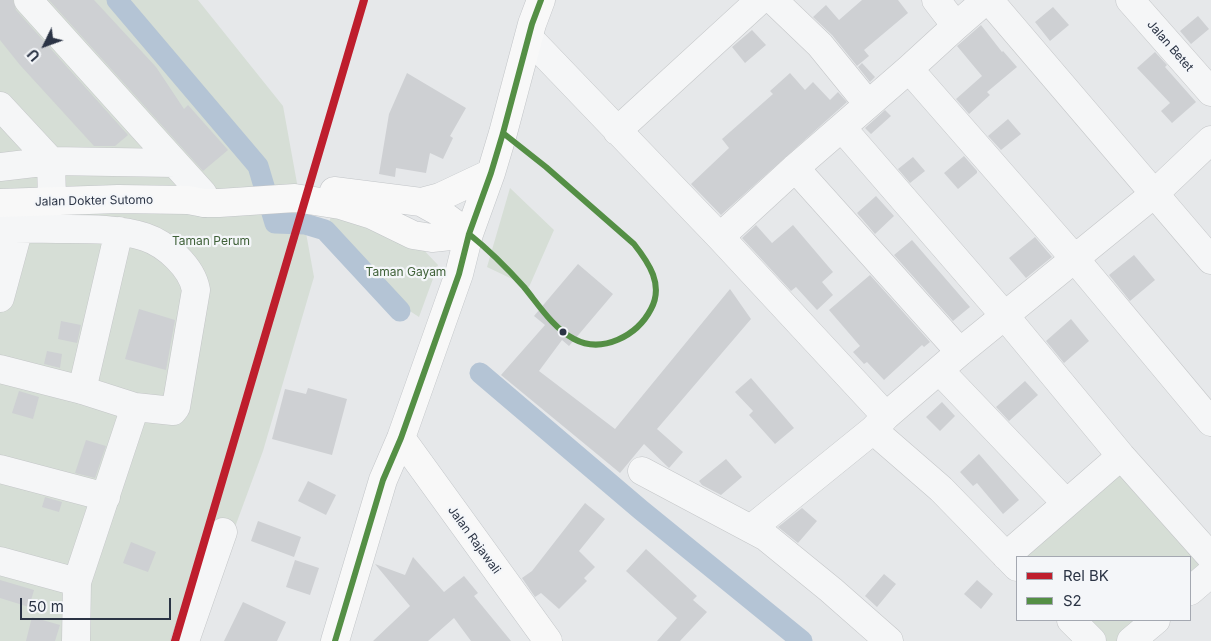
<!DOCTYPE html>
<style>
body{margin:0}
#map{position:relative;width:1211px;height:641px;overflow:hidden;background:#e6e8ea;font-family:Inter,sans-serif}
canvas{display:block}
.legend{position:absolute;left:1016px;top:556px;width:175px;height:65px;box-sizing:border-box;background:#f4f6f9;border:1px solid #a4a8b1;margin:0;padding:6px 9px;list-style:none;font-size:15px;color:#2b3445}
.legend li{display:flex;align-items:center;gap:10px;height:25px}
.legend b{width:25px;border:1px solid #a4a8b1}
.north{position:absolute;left:20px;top:20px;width:50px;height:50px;-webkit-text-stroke:4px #f4f6f9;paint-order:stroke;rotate:228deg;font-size:14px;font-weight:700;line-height:20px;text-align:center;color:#2b3445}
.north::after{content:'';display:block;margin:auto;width:18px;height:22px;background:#2b3445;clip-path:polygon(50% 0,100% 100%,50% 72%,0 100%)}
.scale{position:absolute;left:20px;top:598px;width:151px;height:22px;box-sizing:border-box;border:2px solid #2b3445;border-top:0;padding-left:6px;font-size:15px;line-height:18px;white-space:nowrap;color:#2b3445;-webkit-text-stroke:4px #f4f6f9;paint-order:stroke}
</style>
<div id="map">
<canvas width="1211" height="641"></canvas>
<ul class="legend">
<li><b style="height:6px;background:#be1e2d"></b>Rel BK</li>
<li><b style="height:6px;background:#548f45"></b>S2</li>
</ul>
<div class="north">U</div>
<div class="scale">50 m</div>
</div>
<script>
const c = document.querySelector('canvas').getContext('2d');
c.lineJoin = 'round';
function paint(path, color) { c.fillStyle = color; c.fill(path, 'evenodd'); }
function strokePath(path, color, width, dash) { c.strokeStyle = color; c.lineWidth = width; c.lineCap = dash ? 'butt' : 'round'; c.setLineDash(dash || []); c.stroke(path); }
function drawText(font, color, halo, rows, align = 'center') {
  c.font = font + ' Inter,sans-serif'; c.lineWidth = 4.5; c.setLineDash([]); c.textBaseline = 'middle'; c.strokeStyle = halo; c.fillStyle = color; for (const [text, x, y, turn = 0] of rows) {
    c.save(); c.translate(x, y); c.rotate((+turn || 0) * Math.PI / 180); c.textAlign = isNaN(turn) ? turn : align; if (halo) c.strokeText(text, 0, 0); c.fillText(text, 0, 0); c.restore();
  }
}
const green = new Path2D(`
 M0 0H198L283 106 314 277 263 451 193 641H0Z
 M510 188 554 230 529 287 487 267Z
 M334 208 419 245 438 265 419 317 399 304 328 225Z
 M1121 456 1211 557 1190 589V557L1006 556Z
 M1066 620H1151L1124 641H1086Z`);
const canal = new Path2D(`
 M117 0 258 166 275 223 305 224 325 230 400 311
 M480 373 641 510 802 641`);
const building = new Path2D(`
 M0 0H13L16 10 128 135 115 146H94L20 65 0 40Z
 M49 0H94L156 67 184 109 188 105 228 150 203 171Z
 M862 0H898L908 13 864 50 869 56 857 66 832 35 813 17 826 5 839 20Z
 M1053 7 1069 25 1050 41 1035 22Z
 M1198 16 1209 29 1191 44 1180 31Z
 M981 25 1002 52 1003 51 1017 67 987 92 990 95 969 114 956 99 982 76 957 46Z
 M752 30 766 45 745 63 732 47Z
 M1155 52 1167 65 1165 67 1196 102 1172 123 1161 111 1170 103 1137 68Z
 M862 63 875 77 870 82 858 67Z
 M407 73 466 108 450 136 453 138 443 159 430 153 426 173 396 168 395 177 379 174 389 114Z
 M790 73 805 90 813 82 830 100 838 92 847 102 721 215 691 184 729 148 722 139 773 94 770 91Z
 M885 110 891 116 871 134 865 128Z
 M1008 119 1021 134 1001 150 988 136Z
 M964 156 977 171V173L958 189 944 173Z
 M913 157 925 171 910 183 898 169Z
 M876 196 894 216 875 234 857 213Z
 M756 225 772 243 793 225 833 272 822 282 833 295 817 310 796 287 791 291 742 238Z
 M1035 237 1052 257 1026 278 1009 258Z
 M912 240 970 307 953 321 894 255Z
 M1134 255 1155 280 1130 301 1109 275Z
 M578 264 613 294 569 346 562 340 539 371 615 429 730 289 751 319 657 429 683 452 669 468 644 444 620 473 501 375 545 325 534 316Z
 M870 275 930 342 924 347 922 345 884 380 867 362 864 364 853 352 860 346 829 310Z
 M139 309 175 320 166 370 125 359Z
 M1071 319 1089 341 1064 363 1046 341Z
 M61 321 81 325 77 343 58 339Z
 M47 351 62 354 60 368 44 364Z
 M751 378 794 428 775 444 749 415 753 411 735 392Z
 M1025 381 1038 395 1009 421 996 407Z
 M308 388 347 399 332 455 272 439 285 389 306 394Z
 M19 391 39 397 33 419 12 413Z
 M942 402 955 416 940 431 926 417Z
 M86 440 106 446 95 478 75 473Z
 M979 454 1019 500 1003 514 977 483 973 486 960 472Z
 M726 459 742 477 721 495 702 485 699 481Z
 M308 481 336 495 326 515 298 501Z
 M45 497 62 502 59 512 42 507Z
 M585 503 605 519 579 551 595 567 584 578 587 581 559 609 541 593 535 597 522 578 532 571Z
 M802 508 817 521 798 543 778 527Z
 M258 521 301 537 294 557 251 541Z
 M131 542 156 552 148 572 123 563Z
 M646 549 697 596 693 600 707 612 680 641H657L677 618 626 571Z
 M413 557 444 592 464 576 478 593 474 596 511 641H471L454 618 428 641H373L410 606 375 564 405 575Z
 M295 560 319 568 310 595 286 587Z
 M884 574 896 584 877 607 865 596Z
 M0 580 34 590 29 607 0 598Z
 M977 580 993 594 981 609 964 594Z
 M243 602 286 622 277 641H224Z
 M32 617 60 625 55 641H26Z`);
const minor = new Path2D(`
 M28 0 203 194 204 203
 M773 0 820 45 868 104
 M936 0 956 26
 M989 0 1211 260
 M1130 0 1211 92
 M529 38 720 237 886 416
 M909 69 1075 259 1211 422
 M0 106 51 161 52 200
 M842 128 1005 316 1121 456 1211 557
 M617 131 760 0
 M0 167 51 161 175 163
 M795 168 960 352
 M0 230C19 228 38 229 57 229 86 229 117 228 145 237 166 244 192 267 196 290L176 407 173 411 135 407 82 390 0 369
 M720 237 795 168 909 69 956 26 986 0
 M0 298 19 228
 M940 371 1066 503
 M82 390 119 231
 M873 430 941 489 1017 567
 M0 469 106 497
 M642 471 766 537 831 590 889 641
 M752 528 873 430 886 416 960 352 1154 194 1211 140
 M1006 556 1121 456
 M0 561 77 582
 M1190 591 1211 573
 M1071 620 1092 641
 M76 641 77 582 135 407
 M185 641 223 532
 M1131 641 1156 620`);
const major = new Path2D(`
 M334 191 421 202 439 212 469 234
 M421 202 440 197 491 173
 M0 203 118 199 188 200 204 203H219L295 198 340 205 372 215 413 235 432 238 469 234
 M401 438 548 641
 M335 641 383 480 401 438 459 274 469 234 491 173 503 133 532 24 541 0`);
const bus1 = new Path2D(`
 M469 234C489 250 507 268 524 287 538 304 553 328 574 339 602 354 637 336 651 309 664 285 649 263 634 244L546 167 503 133
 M335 641 383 480 401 438 459 274 469 234 491 173 503 133 532 24 541 0`);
const rail1 = new Path2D(`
 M175 641 364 0`);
const markers = [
 [563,332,4.5,"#2b3445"]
];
const streetNames = [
 ["Jalan Betet",1170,46,49],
 ["Jalan Dokter Sutomo",94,201,-1],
 ["Jalan Rajawali",474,540,54]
];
const parkNames = [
 ["Taman Perum",211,241],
 ["Taman Gayam",406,272]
];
paint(green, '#d6ded6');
strokePath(canal, '#b4c4d5', 21);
paint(building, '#ced0d3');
strokePath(minor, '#c4c6c8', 29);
strokePath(major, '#c2c5c8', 29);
strokePath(minor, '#f5f6f7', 28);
strokePath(major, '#f8f8f8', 28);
strokePath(bus1, '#548f45', 6);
strokePath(rail1, '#be1e2d', 8);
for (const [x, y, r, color] of markers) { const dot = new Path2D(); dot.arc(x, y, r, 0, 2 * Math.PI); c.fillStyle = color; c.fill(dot); strokePath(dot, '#f4f6f9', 2); }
drawText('12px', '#2b3445', '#f4f6f9', streetNames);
drawText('12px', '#3f6138', '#f4f6f9', parkNames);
</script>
